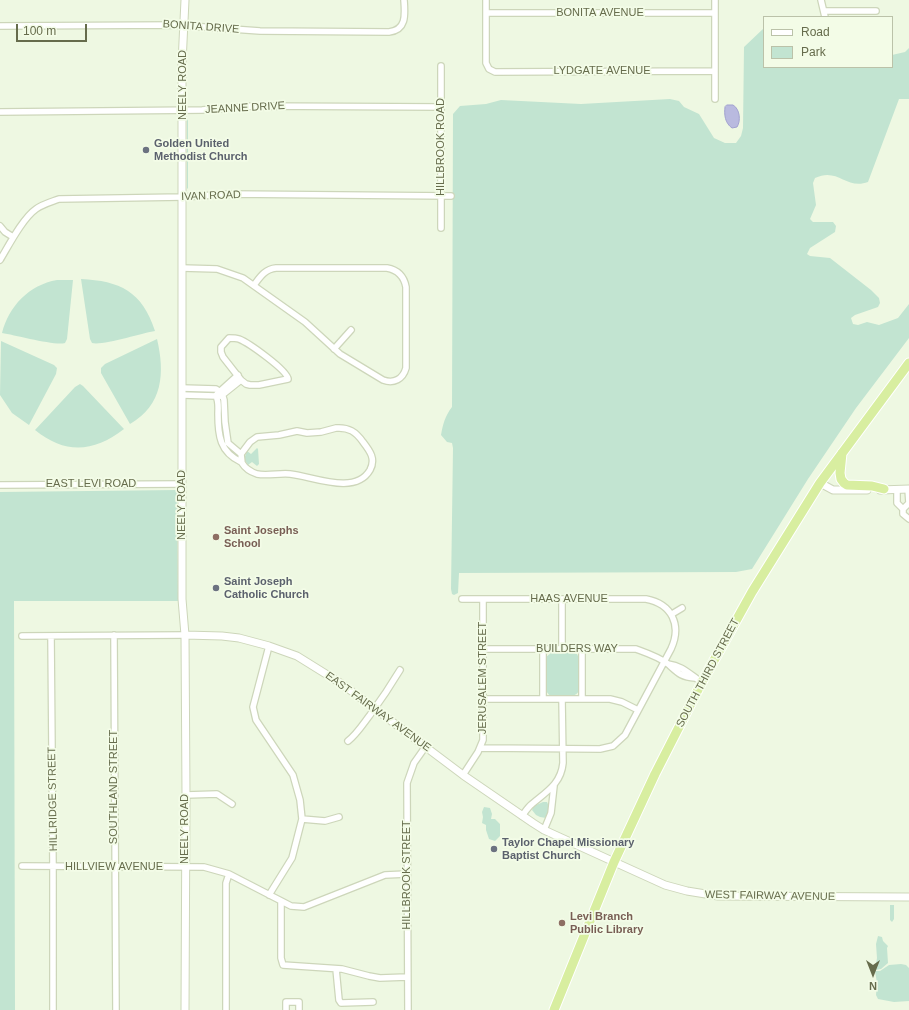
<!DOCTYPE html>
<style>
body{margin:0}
#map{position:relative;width:909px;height:1010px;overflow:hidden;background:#eef8e2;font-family:Arial,sans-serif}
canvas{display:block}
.legend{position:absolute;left:763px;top:16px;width:130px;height:52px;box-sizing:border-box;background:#f3fce7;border:1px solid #bbc2a9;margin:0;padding:5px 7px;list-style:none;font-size:12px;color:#666c4c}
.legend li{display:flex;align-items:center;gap:8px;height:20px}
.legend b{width:20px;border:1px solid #bbc2a9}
.north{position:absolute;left:853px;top:954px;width:40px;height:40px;-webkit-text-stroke:3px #f3fce7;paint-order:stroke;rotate:180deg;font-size:11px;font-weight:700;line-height:16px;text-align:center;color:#666c4c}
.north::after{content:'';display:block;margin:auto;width:14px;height:18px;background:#666c4c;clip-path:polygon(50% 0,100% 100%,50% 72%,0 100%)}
.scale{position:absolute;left:16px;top:24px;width:71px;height:18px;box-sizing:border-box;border:2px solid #666c4c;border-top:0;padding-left:5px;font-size:12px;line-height:14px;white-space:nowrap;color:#666c4c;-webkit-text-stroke:3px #f3fce7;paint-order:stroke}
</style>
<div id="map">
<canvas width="909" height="1010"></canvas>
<ul class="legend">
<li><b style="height:5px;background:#fff"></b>Road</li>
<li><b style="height:11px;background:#c2e4d1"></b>Park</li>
</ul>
<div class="north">N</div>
<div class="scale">100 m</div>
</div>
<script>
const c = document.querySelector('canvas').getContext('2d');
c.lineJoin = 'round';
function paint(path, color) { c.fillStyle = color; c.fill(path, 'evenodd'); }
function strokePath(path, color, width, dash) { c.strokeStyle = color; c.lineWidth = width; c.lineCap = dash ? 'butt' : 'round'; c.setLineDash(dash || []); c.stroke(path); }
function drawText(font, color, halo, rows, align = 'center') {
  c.font = font + ' Arial,sans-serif'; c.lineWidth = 3.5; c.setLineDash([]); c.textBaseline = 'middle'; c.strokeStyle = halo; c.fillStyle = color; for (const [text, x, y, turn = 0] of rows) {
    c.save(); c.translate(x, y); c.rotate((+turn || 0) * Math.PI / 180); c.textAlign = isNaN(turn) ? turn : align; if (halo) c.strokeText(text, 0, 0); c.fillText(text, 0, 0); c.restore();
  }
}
const green = new Path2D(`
 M764 28V67H791L793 68 892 67V55L905 52 909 48V99H899L868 182C846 190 838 167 815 178L813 183 816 205 810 219 813 222H833L836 226 835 232 810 248 807 254 810 256 830 258 871 290 879 298 880 303 878 307 855 315 851 318 853 324 858 325 867 322 879 325 898 318 909 304V338L856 408 808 479 752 569 736 572 459 573 458 593 454 595 452 594 451 589 453 448 452 443 447 442 441 435C443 424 445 416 452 407L453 114 460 106 486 104 501 100 581 104 670 99 679 101 684 107 699 114 714 138 725 143H736L741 136 743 128 744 47Z
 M188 118V188L187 189V120Z
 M81 279C120 281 142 291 155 331 142 333 102 346 92 343L90 339Z
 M57 280H73L67 339 65 343C55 346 15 335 2 333 9 306 29 285 57 280Z
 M157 339C165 373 163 405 130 424L101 373V368L105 364Z
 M1 341 54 365 57 368 56 374 29 425 12 413 0 395Z
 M80 384 83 386 124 429C94 452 66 455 35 430L75 387Z
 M257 448 258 449 259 464 257 466 252 462 248 465 244 459 247 451 251 454Z
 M177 490 178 601H14L15 1010H0V492Z
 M573 652 577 654 579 658V691C575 699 558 697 550 696L546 691V657L551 653Z
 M543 802H547C550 807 549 813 546 818L540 817 536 815 532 810 534 806Z
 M484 807 490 808 492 814 491 819H495L500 824V836L495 841 489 839 486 830V825L482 823 483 817 482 812Z
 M890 905H894V919L892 922 890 920Z
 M878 936 882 937 883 941 888 946 887 948 888 963 881 969 875 970 877 958 876 944Z
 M901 964 906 965 909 968V1001L894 1002 878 999 876 995 877 983 875 971H880L889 965Z`);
const water = new Path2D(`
 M727 105H733C740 109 741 121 737 127L732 128C725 123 724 115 725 107Z`);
const minor = new Path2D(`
 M486 0V63L489 69 495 72 715 71
 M715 0V99
 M821 0 825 17
 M824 11H876
 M486 13H715
 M0 26 176 25 260 31 389 32C407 30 405 14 404 0
 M441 66V228
 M0 112 202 110 253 106 441 107
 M0 226 5 232 13 237
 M0 260C9 245 23 218 36 209 43 204 51 202 59 199L183 197 230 194 451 196
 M182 268 217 269 243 278 305 322 340 354 383 380C394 384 403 379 406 368V287C404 276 398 270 387 268H276C265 269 260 277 254 285
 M229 338C233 338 236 338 239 339 249 343 287 370 288 379L259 385H250L246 384 241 380 223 357 221 352V347Z
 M334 349 351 330
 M182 388 216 389 222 393 224 400 225 422 228 443 241 454
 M217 394 238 375
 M182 395 216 396C219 402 218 408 218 414 218 436 220 452 241 462
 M221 396 241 380
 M336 428C349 427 356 432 363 442 370 451 376 459 370 470 355 496 312 476 290 474 279 473 267 476 257 474 251 472 245 468 242 463L241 454 250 442 257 437 279 435 297 431 307 433 321 432Z
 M0 485 182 484
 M897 489V503L903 509
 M903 509 909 503 908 489
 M903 509V514L909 519
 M462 599H646C672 604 682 625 671 649L625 735 613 746 600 749 480 748
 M562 599V649
 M672 614 682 608
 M114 635 116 1010
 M22 636 185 635
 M51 636 53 867V1010
 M269 646 253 707 256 720 293 775 300 800 302 819 292 858 269 895
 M483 649H636C647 653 659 657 668 664 678 673 681 677 695 678
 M668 664C681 666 686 671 697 679
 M483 699H610L622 702 638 710
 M543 699V649
 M582 699V649
 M348 741C357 734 363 724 370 715 381 700 391 685 400 670
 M463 775 478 752 483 740V600
 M186 795 217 794 232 804
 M522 816C525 812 528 807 532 804 546 792 561 784 563 763L562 699
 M302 819 325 821 339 817
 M544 830 551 813 554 786
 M22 866 204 867 229 874 291 906 304 907 385 875 407 874
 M281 901V958L283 965 342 969 369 976 380 978 407 977
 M336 969 339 1000 341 1003 373 1002
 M226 1010V883L229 874
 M286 1010V1002H299V1010
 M408 1010 407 783 414 763 426 746`);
const tertiary = new Path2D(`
 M185 0 182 63V599L185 635 186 795 185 1010
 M820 483 833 490H867
 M880 490 909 489
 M185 635 222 636 239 638 269 646 297 656 342 684 463 775 533 823 544 830 665 885 687 891 718 896 909 897`);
const trunk = new Path2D(`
 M842 453 840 473 841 479 844 483 847 485 872 486 884 489
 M554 1010 614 862 655 774 702 682 752 592 820 483 909 363`);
const markers = [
 [146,150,4,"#6b7280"],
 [216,537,4,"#8d6e63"],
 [216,588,4,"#6b7280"],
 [494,849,4,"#6b7280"],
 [562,923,4,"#8d6e63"]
];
const streetNames = [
 ["BONITA AVENUE",600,13],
 ["BONITA DRIVE",201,27,4],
 ["LYDGATE AVENUE",602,71],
 ["NEELY ROAD",183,85,-90],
 ["JEANNE DRIVE",245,108,-3],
 ["HILLBROOK ROAD",441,147,-90],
 ["IVAN ROAD",211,196,-2],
 ["EAST LEVI ROAD",91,484],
 ["NEELY ROAD",182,505,-90],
 ["HAAS AVENUE",569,599],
 ["BUILDERS WAY",577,649],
 ["SOUTH THIRD STREET",708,673,-62],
 ["JERUSALEM STREET",483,678,-90],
 ["EAST FAIRWAY AVENUE",378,712,36],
 ["SOUTHLAND STREET",114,787,-90],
 ["HILLRIDGE STREET",53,799,-91],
 ["NEELY ROAD",185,829,-90],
 ["HILLVIEW AVENUE",114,867],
 ["HILLBROOK STREET",407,875,-90],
 ["WEST FAIRWAY AVENUE",770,896,1]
];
const worshipNames = [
 ["Golden United",154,144],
 ["Methodist Church",154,157],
 ["Saint Joseph",224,582],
 ["Catholic Church",224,595],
 ["Taylor Chapel Missionary",502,843],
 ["Baptist Church",502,856]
];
const educationNames = [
 ["Saint Josephs",224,531],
 ["School",224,544],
 ["Levi Branch",570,917],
 ["Public Library",570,930]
];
paint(green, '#c2e4d1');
paint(water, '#b9badf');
strokePath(water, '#a1a1cf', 1);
strokePath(minor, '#cdd6ba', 8);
strokePath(tertiary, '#cdd6ba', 9);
strokePath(trunk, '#fff', 11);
strokePath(minor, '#fff', 5.5);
strokePath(tertiary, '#fff', 7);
strokePath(trunk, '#d8eea0', 9);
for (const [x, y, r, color] of markers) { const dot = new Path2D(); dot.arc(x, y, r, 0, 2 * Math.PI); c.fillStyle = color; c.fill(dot); strokePath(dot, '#f3fce7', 1.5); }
drawText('11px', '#666c4c', '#f3fce7', streetNames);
drawText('bold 11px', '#5b616d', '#f3fce7', worshipNames, 'left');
drawText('bold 11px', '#785e54', '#f3fce7', educationNames, 'left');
</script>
